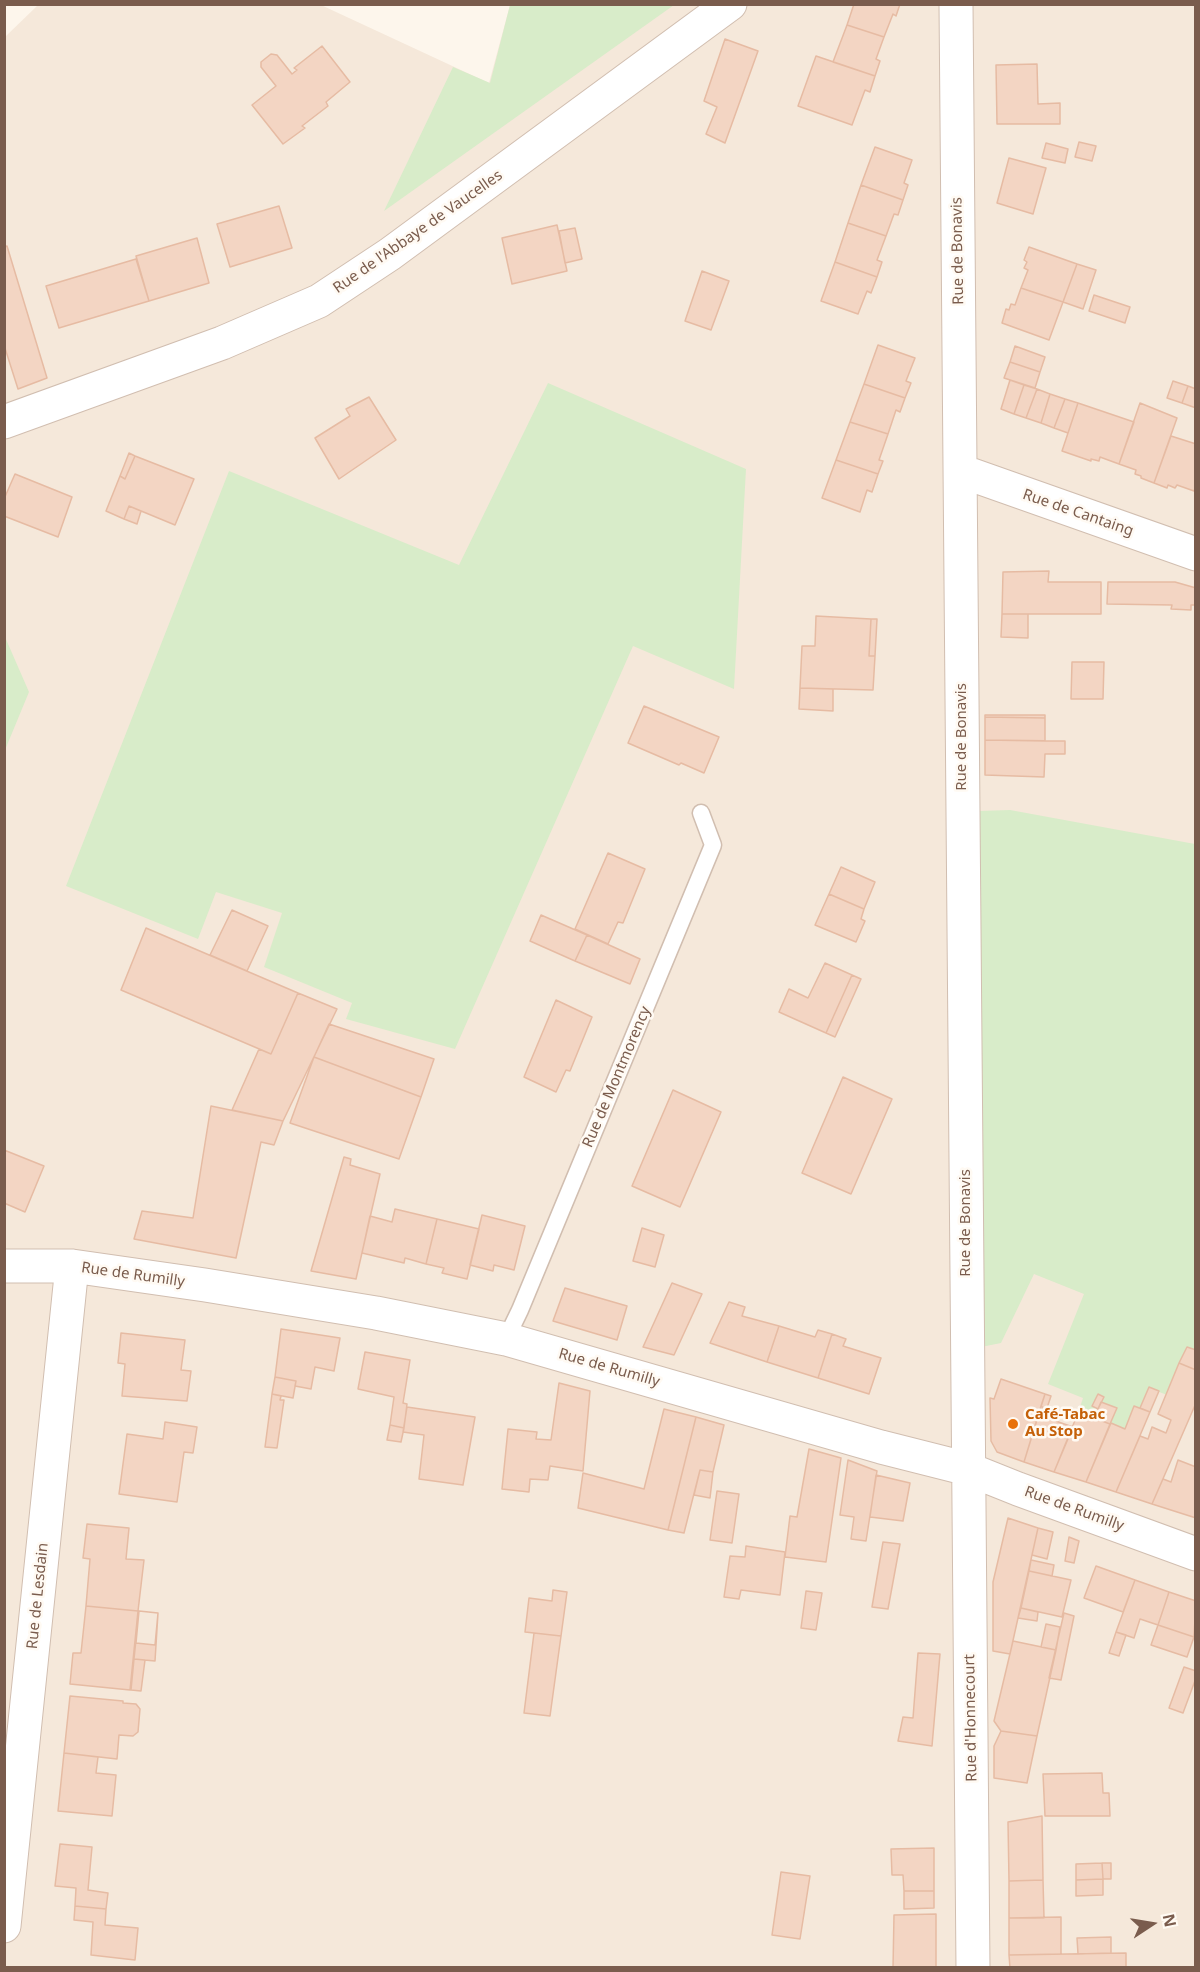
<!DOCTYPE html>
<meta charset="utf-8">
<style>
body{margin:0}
#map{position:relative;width:1200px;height:1972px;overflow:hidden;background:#fdf6ec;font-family:"Noto Sans",sans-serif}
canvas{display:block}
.frame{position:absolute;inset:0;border:6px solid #7a5c4d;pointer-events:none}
.north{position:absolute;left:1122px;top:1894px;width:60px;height:60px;-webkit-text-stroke:4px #fffaf3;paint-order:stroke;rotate:78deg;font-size:16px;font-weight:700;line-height:24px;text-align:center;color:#7a5c4d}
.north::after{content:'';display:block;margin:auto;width:21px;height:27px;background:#7a5c4d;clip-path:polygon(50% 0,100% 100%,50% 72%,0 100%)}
</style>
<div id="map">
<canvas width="1200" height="1972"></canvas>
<div class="frame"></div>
<div class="north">N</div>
</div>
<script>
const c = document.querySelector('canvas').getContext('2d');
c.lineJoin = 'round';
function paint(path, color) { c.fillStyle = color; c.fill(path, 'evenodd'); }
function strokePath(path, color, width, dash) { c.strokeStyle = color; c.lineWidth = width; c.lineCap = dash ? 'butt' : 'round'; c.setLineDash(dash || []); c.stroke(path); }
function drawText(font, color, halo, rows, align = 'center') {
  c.font = font + ' "Noto Sans",sans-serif'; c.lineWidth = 5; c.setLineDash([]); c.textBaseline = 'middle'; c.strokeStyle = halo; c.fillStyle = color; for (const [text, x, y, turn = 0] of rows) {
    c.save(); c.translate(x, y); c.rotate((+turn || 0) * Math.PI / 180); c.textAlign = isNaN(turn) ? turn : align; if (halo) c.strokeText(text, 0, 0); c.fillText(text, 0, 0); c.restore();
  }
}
const residential = new Path2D(`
 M38 5H321L489 83 510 5H1195V1967L5 1968V37Z`);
const green = new Path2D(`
 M510 5H674L384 211 453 67 490 83Z
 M548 383 746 469 734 689 633 646 455 1049 346 1019 352 1003 264 967 282 913 216 892 198 939 66 886 229 471 459 565Z
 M5 637 29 692 5 750H4Z
 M1010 810 1195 844V1350L1187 1347 1167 1395 1149 1388 1140 1408 1134 1406 1125 1429 1111 1423 1117 1408 1101 1402 1103 1396 1098 1394 1092 1406 1098 1409 1093 1420 1078 1413 1083 1398 1048 1384 1084 1294 1034 1274 1001 1343 981 1347 978 811Z`);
const building = new Path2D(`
 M854 4H900L896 16 893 14 884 37 847 25Z
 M847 25 884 37 876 59 880 61 875 76 833 62Z
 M725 39 758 51 725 143 706 134 717 107 704 101Z
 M322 46 350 82 326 102 328 106 302 126 305 128 283 144 252 105 276 86 261 67V62L271 54 277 55 292 74 297 70 294 68Z
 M816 56 875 76 870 92 865 90 852 125 798 106Z
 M1037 64 1038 104 1060 103V124H997L996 65Z
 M1079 142 1096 146 1092 161 1075 157Z
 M1046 143 1068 149 1065 163 1042 158Z
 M875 147 912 160 904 183 908 185 903 200 861 185Z
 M1009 158 1046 168 1033 214 997 203Z
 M861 185 903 200 898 215 894 214 886 236 848 223Z
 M279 206 292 248 230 267 217 224Z
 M848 223 886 236 877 260 882 262 877 277 835 262Z
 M557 225 567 271 512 284 502 238Z
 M575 228 582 259 565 263 559 231Z
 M197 238 209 283 149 301 136 256Z
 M7 246 47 378 18 389 4 345V247Z
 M1029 247 1077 264 1063 302 1021 288 1028 270 1024 268 1027 262 1024 260Z
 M136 259 149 301 59 328 46 286Z
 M835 262 877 277 871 293 867 291 858 314 821 301Z
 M1077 264 1096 270 1083 309 1063 302Z
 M702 271 729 281 711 330 685 321Z
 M1021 288 1063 302 1049 340 1002 323 1006 309 1009 310 1011 304 1015 305Z
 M1094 295 1130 307 1125 323 1089 311Z
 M878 345 915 358 906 381 911 383 905 398 864 384Z
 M1015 346 1045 357 1040 372 1010 362Z
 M1010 362 1040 372 1035 388 1004 378Z
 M1010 380 1024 385 1014 414 1001 409Z
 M1173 381 1188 386 1182 403 1167 398Z
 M864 384 905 398 900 412 896 410 888 434 850 422Z
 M1024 385 1037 389 1026 418 1014 414Z
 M1188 386 1196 389V408L1182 403Z
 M1037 389 1050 394 1041 423 1026 418Z
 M1050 394 1065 399 1054 428 1041 423Z
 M369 397 396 440 339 479 315 438 350 416 346 409Z
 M1065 399 1078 403 1068 433 1054 428Z
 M1078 403 1134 422 1119 464 1100 457 1099 461 1091 459V461L1062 451Z
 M1140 403 1177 418 1154 483 1141 478V476L1135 474 1136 470 1119 464Z
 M850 422 888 434 879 460 883 461 878 474 836 460Z
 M1171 436 1196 444V486L1194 491 1177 485 1175 488 1168 485 1167 488 1154 483Z
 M129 453 135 456 125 479 120 476Z
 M135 456 194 479 175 525 129 506 124 519 106 511 120 476 125 479Z
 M836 460 878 474 872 492 867 490 860 512 822 498Z
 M15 474 72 497 58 537 4 516V499Z
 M129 506 141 511 137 524 124 519Z
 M1049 571 1048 582H1101V614H1002L1003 572Z
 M1108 582H1175L1196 588V605H1191V610L1171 609 1172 605 1107 604Z
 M1002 614H1028V638L1001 637Z
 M816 616 871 619 869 656H875L873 690 800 688 802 646H815Z
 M871 619H877L875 656H869Z
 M1072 662H1104L1103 699H1071Z
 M800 688 833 689V711L799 709Z
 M644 706 719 737 704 773 681 763 679 765 628 743Z
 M985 715H1045V718L985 717Z
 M985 717 1045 718V741L985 740Z
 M985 740 1065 741V754H1045L1044 777 985 775Z
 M608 853 645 869 623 923 618 922 608 944 575 929Z
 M841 867 875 882 864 909 829 894Z
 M829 894 864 909 861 919 865 921 856 942 815 925Z
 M232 910 268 926 247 971 210 955Z
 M541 915 587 935 575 961 530 941Z
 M146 928 298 993 271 1054 121 990Z
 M587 935 640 959 630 984 575 961Z
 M825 963 852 975 826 1033 779 1012 789 989 808 998Z
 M852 975 861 979 835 1037 826 1033Z
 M298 993 337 1009 283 1121 232 1110 259 1049 271 1054Z
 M556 1000 592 1017 570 1071 566 1070 556 1092 524 1077Z
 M329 1024 434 1059 421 1097 314 1057Z
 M314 1057 421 1097 399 1159 290 1123Z
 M843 1077 892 1099 851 1194 802 1173Z
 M673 1090 721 1112 680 1207 632 1186Z
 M211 1106 283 1121 274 1145 261 1142 236 1258 134 1239 142 1211 193 1218Z
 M4 1150 44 1166 25 1212 4 1203Z
 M344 1157 351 1159 350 1165 380 1174 356 1279 311 1271Z
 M395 1209 437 1219 426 1264 405 1258 404 1263 362 1253 370 1216 392 1222Z
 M482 1215 525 1226 514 1270 494 1265 493 1271 470 1265Z
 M437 1219 479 1229 467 1279 442 1273 444 1268 426 1264Z
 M642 1228 664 1235 655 1267 633 1261Z
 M672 1283 702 1294 674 1355 643 1347Z
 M565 1288 627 1306 617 1340 553 1321Z
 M729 1302 745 1307 742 1316 779 1326 767 1362 710 1343Z
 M779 1326 815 1337 818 1330 832 1334 818 1378 767 1362Z
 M281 1329 340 1338 334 1371 315 1367 311 1389 295 1386 296 1381 275 1377Z
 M121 1333 185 1340 181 1370 191 1371 187 1401 122 1396 125 1364 118 1363Z
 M832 1334 846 1339 843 1346 881 1358 869 1394 818 1378Z
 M1187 1347 1196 1350V1370L1179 1363Z
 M365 1352 410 1360 403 1403 407 1404 404 1428 390 1425 394 1397 358 1389Z
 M1179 1363 1196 1370V1403L1152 1504 1116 1492 1140 1436 1148 1439 1152 1427 1166 1433 1171 1420 1158 1414Z
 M275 1377 296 1381 293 1398 272 1394Z
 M1001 1379 1045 1394 1024 1462 997 1452 991 1441 990 1398 994 1399Z
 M559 1383 590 1391 583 1471 550 1466 548 1480 530 1479 529 1492 502 1489 508 1429 537 1432 536 1439 551 1440Z
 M1149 1387 1159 1391 1150 1412 1140 1408Z
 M272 1394 281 1396 280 1400H284L277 1448 265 1447Z
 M1045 1394 1051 1396 1044 1417 1041 1416 1044 1408 1041 1406Z
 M1098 1394 1104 1397 1098 1409 1092 1406Z
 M1101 1402 1117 1408 1110 1424 1094 1418Z
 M1041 1406 1044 1408 1041 1416 1073 1427 1054 1472 1024 1462Z
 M1134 1406 1150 1412 1116 1492 1086 1482 1111 1423 1125 1429Z
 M407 1407 475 1417 463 1485 419 1479 424 1435 403 1432Z
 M664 1409 696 1417 668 1530 578 1508 583 1473 644 1489Z
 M1078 1413 1093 1420 1094 1418 1110 1424 1086 1482 1054 1472Z
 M696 1417 724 1425 713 1472 700 1470 684 1533 668 1530Z
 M165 1422 197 1427 193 1453 184 1452 177 1502 119 1494 127 1434 163 1439Z
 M390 1425 404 1428 401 1442 387 1440Z
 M809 1449 841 1458 826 1562 785 1557 790 1516 797 1517Z
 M848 1460 877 1471 866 1541 851 1539 854 1517 840 1515Z
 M1178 1460 1196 1467V1518L1152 1504 1163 1479 1171 1482Z
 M700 1470 713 1472 710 1498 694 1495Z
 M876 1475 910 1483 903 1521 870 1517Z
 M717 1491 739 1494 732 1543 710 1540Z
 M1008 1518 1038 1528 1010 1654 993 1651V1582Z
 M87 1524 129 1528 126 1559 144 1560 138 1611 86 1606 90 1559 83 1558Z
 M1038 1528 1053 1532 1047 1559 1032 1555Z
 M1069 1537 1079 1541 1074 1563 1065 1561Z
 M883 1542 900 1544 888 1609 872 1607Z
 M746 1546 785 1552 780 1595 741 1590 739 1599 724 1597 730 1556 745 1557Z
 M1031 1560 1054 1565 1052 1576 1029 1571Z
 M1096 1566 1135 1580 1123 1612 1084 1598Z
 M1029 1571 1071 1580 1062 1617 1021 1608Z
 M1135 1580 1169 1592 1158 1625 1140 1619 1134 1638 1116 1632Z
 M553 1590 567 1592 561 1636 525 1632 529 1598 552 1601Z
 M806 1591 822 1593 816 1630 801 1628Z
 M1169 1592 1196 1601 1194 1637 1158 1625Z
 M86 1606 138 1611 130 1690 70 1684 73 1653H81Z
 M1021 1608 1038 1612 1037 1621 1018 1618Z
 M139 1611 158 1613 155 1645 136 1643Z
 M139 1611 158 1613 155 1661 134 1659Z
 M1064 1613 1074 1616 1061 1680 1049 1678Z
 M1046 1624 1060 1627 1056 1650 1041 1647Z
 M1158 1625 1194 1637 1187 1657 1151 1645Z
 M1116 1632 1126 1635 1119 1656 1109 1653Z
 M534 1633 561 1636 550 1716 524 1713Z
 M1013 1641 1056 1650 1037 1736 1001 1731 994 1721Z
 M918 1653 940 1654 932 1746 898 1741 903 1717 913 1718Z
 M134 1659 145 1660 141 1691 131 1690Z
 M1184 1667 1196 1671V1678L1183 1713 1169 1708Z
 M70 1696 123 1701V1703L136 1704 140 1709 138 1732 133 1736 119 1735 117 1759 64 1753Z
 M1001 1731 1037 1736 1027 1783 994 1778V1746Z
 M64 1753 98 1757 96 1773 116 1775 112 1816 58 1811Z
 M1102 1773 1103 1793H1109L1110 1816H1045L1043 1774Z
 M1042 1816 1043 1880 1009 1881 1008 1822Z
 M60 1844 92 1847 88 1890 108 1893 106 1909 75 1906 76 1888 55 1886Z
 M934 1848V1891H904L903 1875H892L891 1849Z
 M1102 1863H1111V1879H1103Z
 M1102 1863 1103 1879 1076 1880V1864Z
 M781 1872 810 1876 800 1939 772 1935Z
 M1103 1879V1895L1076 1896V1880Z
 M1043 1880 1044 1918H1009V1881Z
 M904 1891H934V1908L904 1909Z
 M75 1906 106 1909 105 1925 138 1928 135 1960 91 1955 93 1922 74 1920Z
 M936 1914V1968H893L894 1915Z
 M1061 1917V1954L1009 1955V1918Z
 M1111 1937V1953L1078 1954 1077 1938Z
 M1126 1953V1968H1010L1009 1955Z`);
const lane = new Path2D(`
 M506 1339 520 1310 713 845 701 813`);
const street = new Path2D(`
 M956 4 973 1968
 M4 422 222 343 319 301 390 254 730 4
 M961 471 1196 554
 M4 1266H72L205 1285 376 1313 506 1339 881 1447 968 1469 1018 1489 1196 1554
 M4 1926 72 1266`);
const markers = [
 [1013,1424,6,"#e8710a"]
];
const streetNames = [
 ["Rue de l'Abbaye de Vaucelles",418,232,-35],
 ["Rue de Bonavis",958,251,-91],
 ["Rue de Cantaing",1078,513,19],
 ["Rue de Bonavis",962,737,-90],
 ["Rue de Montmorency",617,1077,-67],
 ["Rue de Bonavis",966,1223,-90],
 ["Rue de Rumilly",133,1275,8],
 ["Rue de Rumilly",609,1368,16],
 ["Rue de Rumilly",1074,1509,20],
 ["Rue de Lesdain",38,1596,-84],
 ["Rue d'Honnecourt",971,1718,-91]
];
const foodNames = [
 ["Café-Tabac",1025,1415],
 ["Au Stop",1025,1432]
];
paint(residential, '#f5e8da');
paint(green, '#d8ecc9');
paint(building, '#f3d5c3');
strokePath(building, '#e6bba3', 1.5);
strokePath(lane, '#d1beb0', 19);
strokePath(street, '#d1beb0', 35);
strokePath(lane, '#fff', 16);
strokePath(street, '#fff', 33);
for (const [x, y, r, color] of markers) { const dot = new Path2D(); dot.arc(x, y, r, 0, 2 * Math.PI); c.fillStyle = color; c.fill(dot); strokePath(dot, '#fffaf3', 2); }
drawText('15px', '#7a5c4d', '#fffaf3', streetNames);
drawText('bold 15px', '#c56008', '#fffaf3', foodNames, 'left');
</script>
